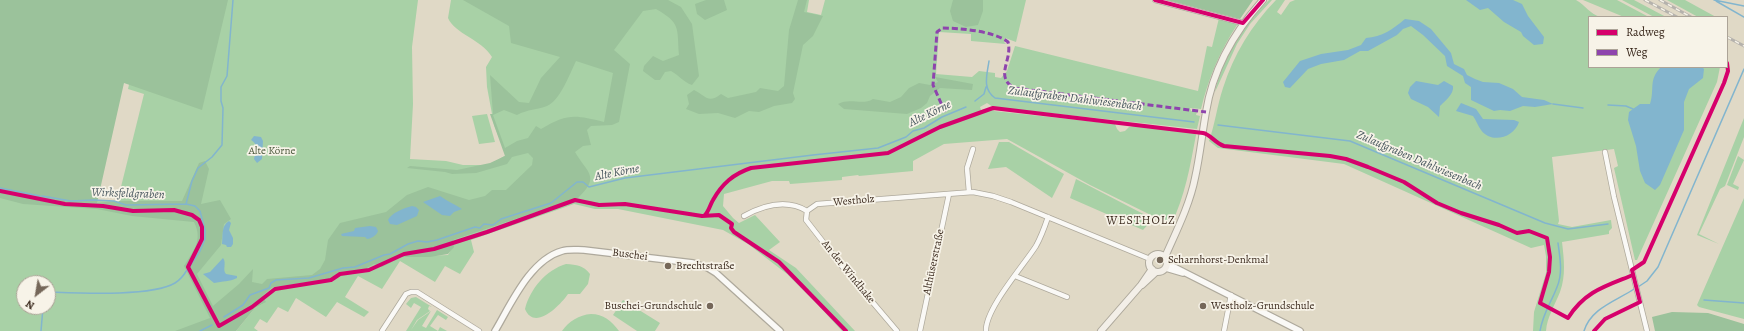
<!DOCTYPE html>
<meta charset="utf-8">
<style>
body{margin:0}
#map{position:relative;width:1744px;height:331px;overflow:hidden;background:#e0d9c6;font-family:Alegreya,serif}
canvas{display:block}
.legend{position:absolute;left:1588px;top:16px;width:140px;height:52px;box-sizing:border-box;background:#f7f3e8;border:1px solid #aca397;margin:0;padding:5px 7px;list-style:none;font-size:12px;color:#3b2a1e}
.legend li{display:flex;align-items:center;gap:8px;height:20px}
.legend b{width:20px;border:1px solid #aca397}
.north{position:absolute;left:16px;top:275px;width:40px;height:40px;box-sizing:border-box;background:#f7f3e8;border:1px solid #aca397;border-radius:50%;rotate:211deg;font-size:11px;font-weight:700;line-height:16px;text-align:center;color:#3b2a1e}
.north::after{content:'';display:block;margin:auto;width:14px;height:18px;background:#756759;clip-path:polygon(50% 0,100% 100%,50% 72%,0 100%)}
</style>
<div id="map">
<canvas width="1744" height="331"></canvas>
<ul class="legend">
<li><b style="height:5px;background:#d6006c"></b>Radweg</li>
<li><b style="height:5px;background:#8e44ad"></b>Weg</li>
</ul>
<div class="north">N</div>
</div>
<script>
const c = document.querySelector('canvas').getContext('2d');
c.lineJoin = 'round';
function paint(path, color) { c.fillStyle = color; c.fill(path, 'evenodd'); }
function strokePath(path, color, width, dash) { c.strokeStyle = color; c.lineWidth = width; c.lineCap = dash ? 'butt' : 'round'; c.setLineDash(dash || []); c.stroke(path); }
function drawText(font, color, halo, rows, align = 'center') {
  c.font = font + ' Alegreya,serif'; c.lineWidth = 3.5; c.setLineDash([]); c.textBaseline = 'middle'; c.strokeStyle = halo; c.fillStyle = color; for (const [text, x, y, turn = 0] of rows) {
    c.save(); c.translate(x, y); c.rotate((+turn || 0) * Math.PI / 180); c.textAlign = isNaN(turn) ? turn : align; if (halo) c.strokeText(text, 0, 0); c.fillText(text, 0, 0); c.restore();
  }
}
const green = new Path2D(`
 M0 0 77 201H114L117 203 144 94 128 89 148 0H418L412 47 413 104 410 159 446 161 463 165H489L506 155 494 125 487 87 486 67 492 57C481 39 455 34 448 18L451 0H809L807 12 821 15 825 0H1026L1016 42 1005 38 1004 42 1006 44 971 41V34L939 32 936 74 972 77 979 71 995 73V77L1001 78 1007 71 1015 46 1198 91 1207 46 1212 47 1219 18 1235 22 1237 25C1220 51 1208 79 1201 109L1190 108 1191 111 1197 112 1196 115 1200 116 1197 129 993 107 987 103 980 107 981 110 992 108 994 111 1115 124 1117 129 1120 132 1125 131 1129 127 1136 126 1195 133 1196 135C1190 167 1185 196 1171 225L1090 185 1007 139 944 144 913 161V171L859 176 858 175 842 177V180L790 184 789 181H772L724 194 723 206 733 218 739 223 755 215 780 242 769 250 796 268 855 331H842L818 305 787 274 748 244 723 230 618 209H595L574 204 471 240 474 252 460 274 445 266 435 282 400 261 382 289 358 276 345 297 369 312 364 317 337 302 326 317 296 298 288 312 278 307 267 323 260 319 254 328 258 331H236L255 308 266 302 207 331H0ZM453 246 448 255 402 257 381 266 405 255ZM24 283H48V307H24Z
 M1269 0H1272L1250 24 1237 44 1215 92C1222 58 1245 24 1269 0Z
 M1276 0H1285L1277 12 1281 15 1290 2 1295 0H1576C1585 5 1590 14 1600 17H1589V67H1720L1717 82 1637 260H1635L1614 168 1618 166 1614 149 1552 157 1559 221 1558 224 1572 227 1611 220 1612 228 1609 231V234L1562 242C1564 260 1566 275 1560 292 1555 305 1547 317 1546 331H1533L1534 312 1546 273V256L1544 245 1531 248 1344 164 1218 148 1209 141C1215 124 1217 106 1223 88 1234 54 1251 26 1276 0Z
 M1583 0H1617L1647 16 1624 17Z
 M1622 0H1634L1666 17H1654Z
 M1667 0H1685L1716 17H1698Z
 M487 114 495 142 479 144 472 116Z
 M1744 118V137L1725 186 1720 189 1699 234 1719 244 1697 235Z
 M999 142H1009L1064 174 1052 198 1006 167 988 169Z
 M1738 156 1744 160 1733 184 1739 187 1738 190 1727 185Z
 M1076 179 1153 219 1143 230 1070 198Z
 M1744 198V319L1699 307 1697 305Z
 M566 264C577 265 583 265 590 274L588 284 580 294H568C559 307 534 331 525 309 530 289 546 270 566 264Z
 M416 297 432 307 429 306 428 309 430 311 417 320 411 330 418 320 431 311 422 326 426 328 437 310 448 317 446 320 438 315 430 326 438 331 440 327 447 331H406L421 307 414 303 411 308 406 304 411 298Z
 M623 300 660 323 655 331H637L613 315Z
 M591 314C603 314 612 321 619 331H562C569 321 579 315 591 314Z`);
const forest = new Path2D(`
 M0 0H228L202 110 124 83 97 203 114 201H182L199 163 205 161 209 169 201 204 220 200 231 219 224 224 221 245 197 274 213 306 239 284 253 269 252 282 262 284 267 279 312 275 320 269 325 260 328 240 340 223 386 212 407 195 428 187 469 200 485 196 492 190H506L532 165 533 158 528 153 512 157 507 164 476 173 452 174 445 172 407 168 410 166 457 170 490 163 505 156 490 114H493L490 75 519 102 529 103 541 78 560 57 511 43 509 26 463 0H668L681 7 692 24 699 76 692 85C683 82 679 75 671 71L665 72 660 80H655L643 71 644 66 653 56 663 61 679 55C677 28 681 23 656 9L643 11 614 50 630 64 619 122 612 125 591 126 587 130 591 145 583 146 575 152C587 173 601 176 578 198L453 240 454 247 448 254 430 257H402L382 267 374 264 365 269 342 272 330 279 273 287 262 296 266 302 255 308 236 331H175L210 318 184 266C194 250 203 240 194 222L132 216 97 209 23 204 0 198ZM576 61 613 73 604 122C575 115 568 113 541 129L536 126 528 138 517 141 505 148 493 115 504 110 517 115C528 109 537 110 547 106 560 101 570 73 576 61Z
 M706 0H724L727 10 705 20 697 14 695 4Z
 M798 0H807L804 12 823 16 813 36 803 45 793 93 795 99 792 103 774 106 759 112 749 111 735 118 718 113 699 114 686 109 689 104 687 95 694 90C706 96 708 104 721 94L728 98 756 92 760 88 778 91 784 86 789 30Z
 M953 0H983V11L978 25 966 27 953 21 950 11Z
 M1167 0H1253L1240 19Z
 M935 77 973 84 972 90 940 88 930 96 927 103 921 108 907 114 844 109 838 104C850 97 862 106 873 99L890 102 901 97 909 88 919 83 930 85 938 82Z
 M1672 312 1708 313 1744 324V331H1655L1652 317Z`);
const water = new Path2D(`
 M1466 0H1513L1522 4 1528 16 1544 37 1543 44 1534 45 1523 36 1521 32 1504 22 1488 8 1480 10Z
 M1405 19 1419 21 1431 29 1451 53 1454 64 1464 69 1467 75 1475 79 1483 82 1499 83 1513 89 1522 97 1544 100 1553 104 1535 107 1523 106 1510 111 1500 110 1494 111 1471 100V87L1465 83 1463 76 1447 66 1445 56 1423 35 1411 26 1403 29 1397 35 1368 51H1360L1344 60 1321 64 1308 69 1290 88 1285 87 1283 82 1300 61 1321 54 1348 50 1361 45 1366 38C1382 37 1393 29 1405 19Z
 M1661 67H1702L1704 69 1703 78 1689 89 1684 102V130L1660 185 1655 190 1645 183 1640 171 1636 146 1628 120 1629 112 1633 109 1640 104H1650C1655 89 1648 80 1661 67Z
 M1416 81 1438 85 1444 81 1453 86C1454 94 1446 100 1440 106L1439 117 1428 107 1411 99 1408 93 1410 87Z
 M1461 103 1476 109 1483 119 1514 120 1519 122C1514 138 1491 144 1481 130 1478 126 1476 120 1473 116L1456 111Z
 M254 136 261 137 263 141 262 159 257 163 254 159C256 151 260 146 251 140Z
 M440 196C447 201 454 204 462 209L454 212 450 216 442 215 423 202Z
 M412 206 416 207 419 210 417 216 397 225 390 224 388 220C391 213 404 208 412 206Z
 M229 221 231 223 229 230 233 238V244L231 247H227L226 245 222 244C223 235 221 226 229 221Z
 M370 226 376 227 378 231C377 235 371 239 367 239L365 237 342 236 341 234 354 231 355 228Z
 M223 258C227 263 222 270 226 274L237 276V278C229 282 223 281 214 283L203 274 210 272Z`);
const stream = new Path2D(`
 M1714 0 1744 6
 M1716 1 1744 17
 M989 61C987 75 982 89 995 98L1194 122
 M975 101 984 94 986 87
 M1553 104 1583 108
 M1608 105 1626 106 1633 109
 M1218 125 1350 141 1545 223 1568 229 1608 224
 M0 188 40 196
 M42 196 71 201 94 200 114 201 126 205 186 204 195 206 200 211 205 230V239L200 251 190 266
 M186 204 192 181 198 168 212 157 222 145 223 108 221 101V87L227 76 233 0
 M1638 287 1647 281 1658 267 1744 69
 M48 292C78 293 151 297 175 283 180 280 184 275 187 270
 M1704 300 1744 303
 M224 317 243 305 250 295 269 288 271 283 276 280 309 278 343 268 355 267 384 255 390 254 408 244 418 241 427 242 437 240 475 227 480 228 484 224 493 225 501 219 551 203 577 182H583L589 187 625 178 813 155 878 148 906 137 913 131 924 128 942 117 966 107
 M41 331 43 307
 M200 331 212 325
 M1540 331C1543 313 1551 303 1557 287 1563 273 1560 258 1558 243
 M1584 331C1591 308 1616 301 1634 289`);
const minor = new Path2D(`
 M1155 0 1243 23
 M1605 152 1614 197 1647 331
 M969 192 967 168 973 149
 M807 211 817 204 973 192 993 196 1011 202 1150 259
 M807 211 806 220 841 265 897 331
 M744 216C764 205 787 199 807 211
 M1015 276 1067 297
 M382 331 406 294 411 292H417L479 331
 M920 331 949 194
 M986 331C985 309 1024 265 1036 246 1041 237 1045 226 1048 217
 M1224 331 1231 295`);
const tertiary = new Path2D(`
 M1168 264 1300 331
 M1166 268 1183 273
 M495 331C511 304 530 260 562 251 569 249 576 250 584 250L693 263 708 268 716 273 780 331`);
const secondary = new Path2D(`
 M1149 263a9 9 0 1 1 18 0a9 9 0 1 1-18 0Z
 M1165 257C1176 232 1190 204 1195 178 1200 156 1202 134 1206 112 1213 68 1234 32 1263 0
 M1142 285 1156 272
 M1101 331 1141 285 1152 269`);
const rail = new Path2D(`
 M1645 0 1677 17
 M1660 0 1691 17
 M1727 37 1744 46`);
const quiet = new Path2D(`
 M945 112 933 85 937 32 942 28C959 28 994 31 1008 42 1013 60 994 76 1014 88L1206 112`);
const cycleway = new Path2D(`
 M1155 0 1243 23 1263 0
 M0 191 65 204 103 206 133 211 174 210 192 215 199 220 202 227V239L188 267 219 326 252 307 275 289 331 280 340 274 369 270 404 254 434 249 487 232 575 200 599 205 625 204 702 216 719 215 732 224 731 228 734 232 779 262 846 331
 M705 215C709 211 710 205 713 200 722 184 733 174 751 168L888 153 940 127 993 108 1203 133C1210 134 1215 143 1224 146L1330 156 1346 159 1368 167 1404 182 1437 203 1461 213 1499 225 1517 233 1529 231 1547 238 1550 257 1549 272 1540 303 1568 318C1585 291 1606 286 1633 275
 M1594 331 1605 319 1640 302 1632 270 1644 262 1724 83 1728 71 1727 63`);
const markers = [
 [1160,260,4,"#756759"],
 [668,266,4,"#756759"],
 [710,306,4,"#756759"],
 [1203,306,4,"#756759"]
];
const parkNames = [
 ["Alte Körne",272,151]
];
const streetNames = [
 ["Westholz",854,201,-5],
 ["Buschei",630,255,7],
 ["Althüserstraße",934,262,-78],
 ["An der Windhake",848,272,51]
];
const poiNames = [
 ["Scharnhorst-Denkmal",1168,260],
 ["Brechtstraße",676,266],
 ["Buschei-Grundschule",702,306,"right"],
 ["Westholz-Grundschule",1211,306]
];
const waterNames = [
 ["Zulaufgraben Dahlwiesenbach",1075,99,7],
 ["Alte Körne",930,114,-26],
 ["Zulaufgraben Dahlwiesenbach",1419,161,23],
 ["Alte Körne",617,173,-11],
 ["Wirksfeldgraben",128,194,2]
];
const neighbourhoodNames = [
 ["WESTHOLZ",1141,221]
];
paint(green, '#a8d1a6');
paint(forest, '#9bc29b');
paint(water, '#82b5ce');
strokePath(stream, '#82b5ce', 1.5);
strokePath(minor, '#aea99c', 6);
strokePath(tertiary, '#aea99c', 8);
strokePath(secondary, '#aea99c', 8);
strokePath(minor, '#faf9f6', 4.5);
strokePath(tertiary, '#faf9f6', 5.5);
strokePath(secondary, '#f3efe8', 6);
strokePath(rail, '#b5b2ad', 3);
strokePath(rail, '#f7f3e8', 1.5, [4.5]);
strokePath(quiet, '#8e44ad', 3, [6, 3]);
strokePath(cycleway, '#d6006c', 4);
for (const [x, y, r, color] of markers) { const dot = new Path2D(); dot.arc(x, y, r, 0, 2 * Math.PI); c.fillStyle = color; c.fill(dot); strokePath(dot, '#f7f3e8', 1.5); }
drawText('11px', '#4e5a3f', '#f7f3e8', parkNames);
drawText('11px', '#3b2a1e', '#f7f3e8', streetNames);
drawText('11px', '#3b2a1e', '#f7f3e8', poiNames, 'left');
drawText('italic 12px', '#46555d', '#f7f3e8', waterNames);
c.letterSpacing = '1px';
drawText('12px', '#3b2a1e', '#f7f3e8', neighbourhoodNames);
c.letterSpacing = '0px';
</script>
